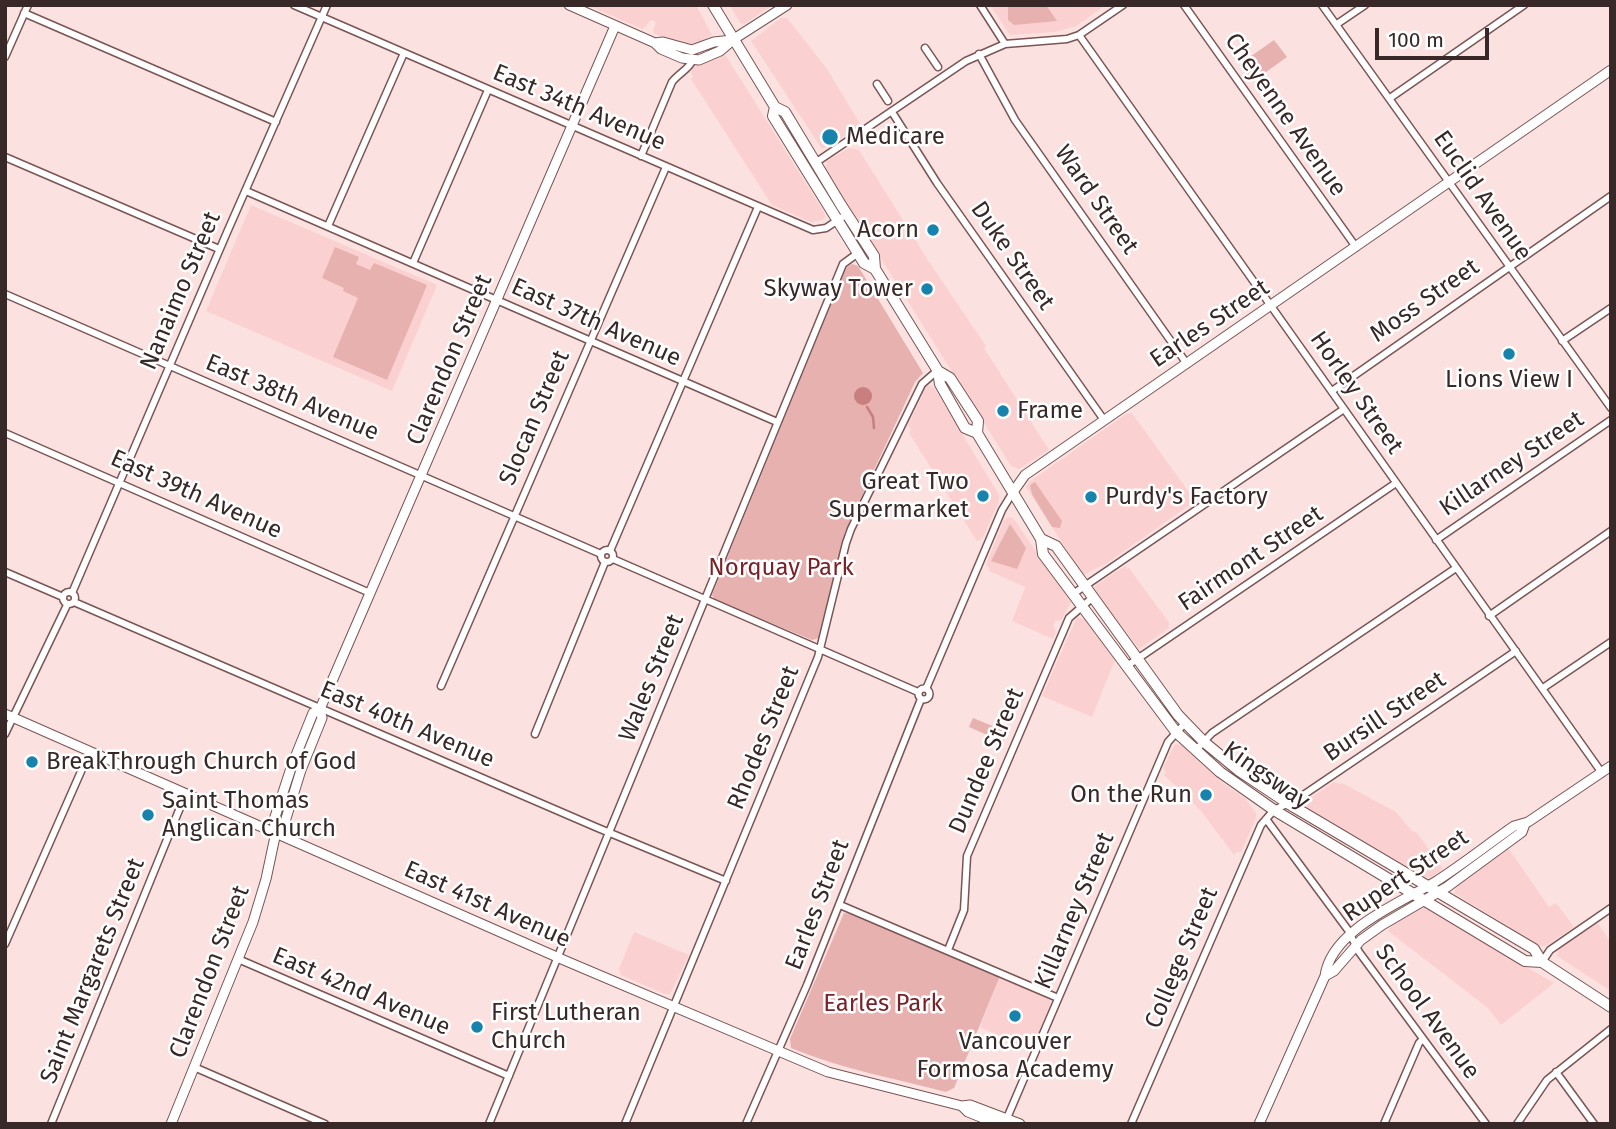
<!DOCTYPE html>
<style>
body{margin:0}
#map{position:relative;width:1616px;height:1129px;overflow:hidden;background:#fbe1e0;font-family:"Fira Sans",sans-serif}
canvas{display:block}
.frame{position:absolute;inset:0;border:7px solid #382928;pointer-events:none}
.scale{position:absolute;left:1375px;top:28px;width:114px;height:32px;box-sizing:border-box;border:4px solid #382928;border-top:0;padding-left:9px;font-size:21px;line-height:24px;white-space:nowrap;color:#382928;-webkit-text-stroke:5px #fff;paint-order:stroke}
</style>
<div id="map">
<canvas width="1616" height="1129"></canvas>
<div class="frame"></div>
<div class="scale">100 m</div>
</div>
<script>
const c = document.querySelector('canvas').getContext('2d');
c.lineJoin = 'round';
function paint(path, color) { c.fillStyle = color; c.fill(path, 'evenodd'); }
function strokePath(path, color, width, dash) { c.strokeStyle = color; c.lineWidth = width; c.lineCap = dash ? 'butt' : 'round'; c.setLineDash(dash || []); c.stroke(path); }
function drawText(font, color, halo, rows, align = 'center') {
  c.font = font + ' "Fira Sans",sans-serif'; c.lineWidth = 5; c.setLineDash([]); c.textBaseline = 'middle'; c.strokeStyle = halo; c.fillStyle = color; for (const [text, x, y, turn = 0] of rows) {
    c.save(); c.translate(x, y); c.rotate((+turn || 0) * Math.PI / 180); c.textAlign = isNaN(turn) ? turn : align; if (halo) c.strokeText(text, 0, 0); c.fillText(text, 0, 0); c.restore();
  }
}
const built = new Path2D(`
 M587 5H696L712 35 694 45 678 43 655 34 653 31 656 22 651 20 643 29Z
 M730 5H773L744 24 740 23Z
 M990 5H1106L1076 26 1055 32 1010 35Z
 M781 18H787L827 69 859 122 857 129 822 149 751 41Z
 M721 55 726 56 824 212 825 216 823 220 811 222 772 205 691 79 693 77 691 72 693 67Z
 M849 148 859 150 929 262 986 346 984 348 1049 450 1019 469 1011 466 825 169 827 161Z
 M251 205 437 285 392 391 206 311Z
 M926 385 931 386 935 389 999 495V501L982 539 977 541 909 433 911 430 908 425 922 396 923 388Z
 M1132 413 1193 498 1191 504 1107 563 1083 575 1026 487 1029 482 1126 414Z
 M1009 517 1013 518 1071 602 1061 620 1055 621 1053 626 1056 631 1053 639 1012 621 1025 587 989 571 990 568 986 565 1004 520Z
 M1125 566 1127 569 1129 568 1170 624 1168 625 1169 628 1139 649 1094 590 1096 585Z
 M1077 617 1084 619 1115 660 1092 717 1042 696Z
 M1175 744 1181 745 1224 784 1245 798 1256 813V818L1241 852H1236L1234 855 1201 811 1164 775 1166 772 1163 768Z
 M1334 782 1340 784 1342 783 1396 812 1412 831 1417 833 1443 869 1431 877H1425L1307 808V800Z
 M1508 848 1549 907 1556 903 1574 927 1545 946H1540L1454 893 1457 883Z
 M1422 906 1554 983 1501 1025 1488 1008 1388 931 1392 924Z
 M1597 922 1611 943V991L1557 956 1559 949Z
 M634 932 689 955 670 994H665L621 975 619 969Z
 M1000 976 1046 995 1050 1000V1005L1032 1050 980 1027Z`);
const green = new Path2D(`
 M1016 5H1046L1057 21 1014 25 1008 20V7Z
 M1274 40 1287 57 1252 82 1240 64Z
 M335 247 359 257 356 264 370 270 374 263 427 285 387 380 333 357 358 298 343 291 344 288 322 278Z
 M852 264 858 266 923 373 915 382 845 532 820 636 819 638 812 640 723 603 714 599 712 595 846 268Z
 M1035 482 1062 521 1060 528 1052 527 1032 494 1030 485Z
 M1010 524 1026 548 1017 569 991 561Z
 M973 718 1007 732 1003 742 969 727Z
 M844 913 851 914 1000 976 954 1088 946 1092C894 1078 841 1069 791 1048L790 1039Z`);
const water = new Path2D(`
 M854 396a9 9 0 1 1 18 0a9 9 0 1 1-18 0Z`);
const stream = new Path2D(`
 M867 407 873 417 874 428`);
const street = new Path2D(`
 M294 5 813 230 826 228 847 214
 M980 5 1005 44
 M1184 5 1356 247
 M1322 5 1611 408
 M24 13 276 122
 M1337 24 1365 5
 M1079 35 1602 773
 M925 48 938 67
 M979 54 1015 120 1187 364
 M5 57 28 5
 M877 84 888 101
 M1390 98 1524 5
 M892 112 937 183 1104 420
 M641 156 672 82C679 73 688 70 693 60
 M5 157 219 249
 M815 163 966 61 1005 44 1067 39 1079 35 1123 5
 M246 191 777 422
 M328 226 404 53
 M413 263 488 90
 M5 294 601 554
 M1562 341 1611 308
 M1332 391 1611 196
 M5 433 370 593
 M1436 540 1611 420
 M601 556a6 6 0 1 1 12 0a6 6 0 1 1-12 0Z
 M610 551 758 207
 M613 559 918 692
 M5 572 63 597
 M63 598a6 6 0 1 1 12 0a6 6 0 1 1-12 0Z
 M72 593 228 230 327 5
 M1073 594 1344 409
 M74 602 598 828 726 881
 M1489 616 1611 531
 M1127 666 1396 483
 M441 686 666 167
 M1543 688 1611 642
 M918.5 694a5.5 5.5 0 1 1 11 0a5.5 5.5 0 1 1-11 0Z
 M926 689 1002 510 1013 492
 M5 734 67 605
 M535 734 605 562
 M1195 751 1212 733 1456 568
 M1266 819 1348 930 1359 952 1486 1124
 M840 905 1058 998
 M5 944 90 751
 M948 950 964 910 967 856 1069 618 1092 598
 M238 959 509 1076
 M1542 962 1550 950 1611 908
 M194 1067 325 1124
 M1556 1072 1594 1124
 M1007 1118 1168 742 1185 723
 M51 1124 186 793
 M489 1124 843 264 858 253
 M625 1124 818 657 846 543 851 529 922 384 938 370
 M746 1124 807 985 921 699
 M1131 1124 1261 825 1274 810 1299 798 1516 651
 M1384 1124 1419 1043 1423 1039
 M1517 1124 1547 1080 1611 1029`);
const secondary = new Path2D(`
 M569 5 655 43 661 49 682 58 699 60 720 51 734 39 787 5
 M655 43 663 42 692 50 714 42 732 40
 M1013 492 1025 475 1611 70
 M5 714 566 961 828 1072 962 1106 970 1105 1020 1124
 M276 832 284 825 301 770 322 718 320 709
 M1325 976 1334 971 1361 940 1382 925 1447 887 1522 832 1525 824
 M962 1106 968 1112 998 1124
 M171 1124 253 922 266 879 276 832 274 820 292 765 313 713 320 709 615 26
 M1259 1124 1325 976C1331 930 1400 903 1435 882 1462 865 1488 844 1514 826L1528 822 1611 766`);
const primary = new Path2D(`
 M713 5 775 107 785 112 841 205 874 256 875 269 938 371 940 384 965 428 977 433 1041 539 1043 554 1176 732 1220 772 1274 810 1525 961 1542 962 1611 1007
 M775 107 773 116 864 263 875 269
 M938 371 950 378 978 421 977 433
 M1041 539 1056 546 1178 715 1204 742 1238 770 1289 804 1534 949 1542 962`);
const markers = [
 [830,137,9,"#1782ab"],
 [933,230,7,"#1782ab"],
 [927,289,7,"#1782ab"],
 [1509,354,7,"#1782ab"],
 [1003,411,7,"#1782ab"],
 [983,496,7,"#1782ab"],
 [1091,497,7,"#1782ab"],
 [32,762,7,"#1782ab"],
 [1206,795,7,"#1782ab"],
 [148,815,7,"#1782ab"],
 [1015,1016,7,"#1782ab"],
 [477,1027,7,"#1782ab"]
];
const streetNames = [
 ["East 34th Avenue",579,108,23],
 ["Cheyenne Avenue",1285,115,55],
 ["Euclid Avenue",1482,196,55],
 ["Ward Street",1096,200,55],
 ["Duke Street",1012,256,55],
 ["Nanaimo Street",181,291,-67],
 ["Moss Street",1425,301,-35],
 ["East 37th Avenue",596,323,24],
 ["Earles Street",1210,324,-34],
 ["Clarendon Street",450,360,-67],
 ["Horley Street",1356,393,55],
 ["East 38th Avenue",292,398,23],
 ["Slocan Street",535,418,-67],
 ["Killarney Street",1512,464,-34],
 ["East 39th Avenue",196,495,24],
 ["Fairmont Street",1251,559,-34],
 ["Wales Street",652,678,-68],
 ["Bursill Street",1385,717,-34],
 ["East 40th Avenue",407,725,23],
 ["Rhodes Street",764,738,-68],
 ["Dundee Street",987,761,-67],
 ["Kingsway",1266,776,35],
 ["Rupert Street",1406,876,-34],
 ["East 41st Avenue",487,905,24],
 ["Earles Street",818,905,-69],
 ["Killarney Street",1075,911,-67],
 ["College Street",1182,958,-67],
 ["Saint Margarets Street",93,971,-68],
 ["Clarendon Street",210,972,-69],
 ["East 42nd Avenue",361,992,23],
 ["School Avenue",1427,1012,54]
];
const poiNames = [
 ["Medicare",846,137],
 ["Acorn",919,230,"right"],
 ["Skyway Tower",913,289,"right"],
 ["Lions View I",1509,380,"center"],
 ["Frame",1017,411],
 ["Great Two",969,482,"right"],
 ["Supermarket",969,510,"right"],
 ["Purdy's Factory",1105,497],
 ["BreakThrough Church of God",46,762],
 ["On the Run",1192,795,"right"],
 ["Saint Thomas",162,801],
 ["Anglican Church",162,829],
 ["First Lutheran",491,1013],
 ["Church",491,1041],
 ["Vancouver",1015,1042,"center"],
 ["Formosa Academy",1015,1070,"center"]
];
const parkNames = [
 ["Norquay Park",781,568],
 ["Earles Park",883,1004]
];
paint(built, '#fad1d0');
paint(green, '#e6b1af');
paint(water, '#c87f7e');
strokePath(stream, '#c87f7e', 2.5);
strokePath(street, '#795554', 9);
strokePath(secondary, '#795554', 11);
strokePath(primary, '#795554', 12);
strokePath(street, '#fff', 6);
strokePath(secondary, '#fff', 9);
strokePath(primary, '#fff', 10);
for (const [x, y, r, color] of markers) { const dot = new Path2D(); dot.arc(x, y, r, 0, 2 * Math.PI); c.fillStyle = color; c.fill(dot); strokePath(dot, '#fff', 2.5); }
drawText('24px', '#382928', '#fff', streetNames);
drawText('24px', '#382928', '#fff', poiNames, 'left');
drawText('24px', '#7a2228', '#fff', parkNames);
</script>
